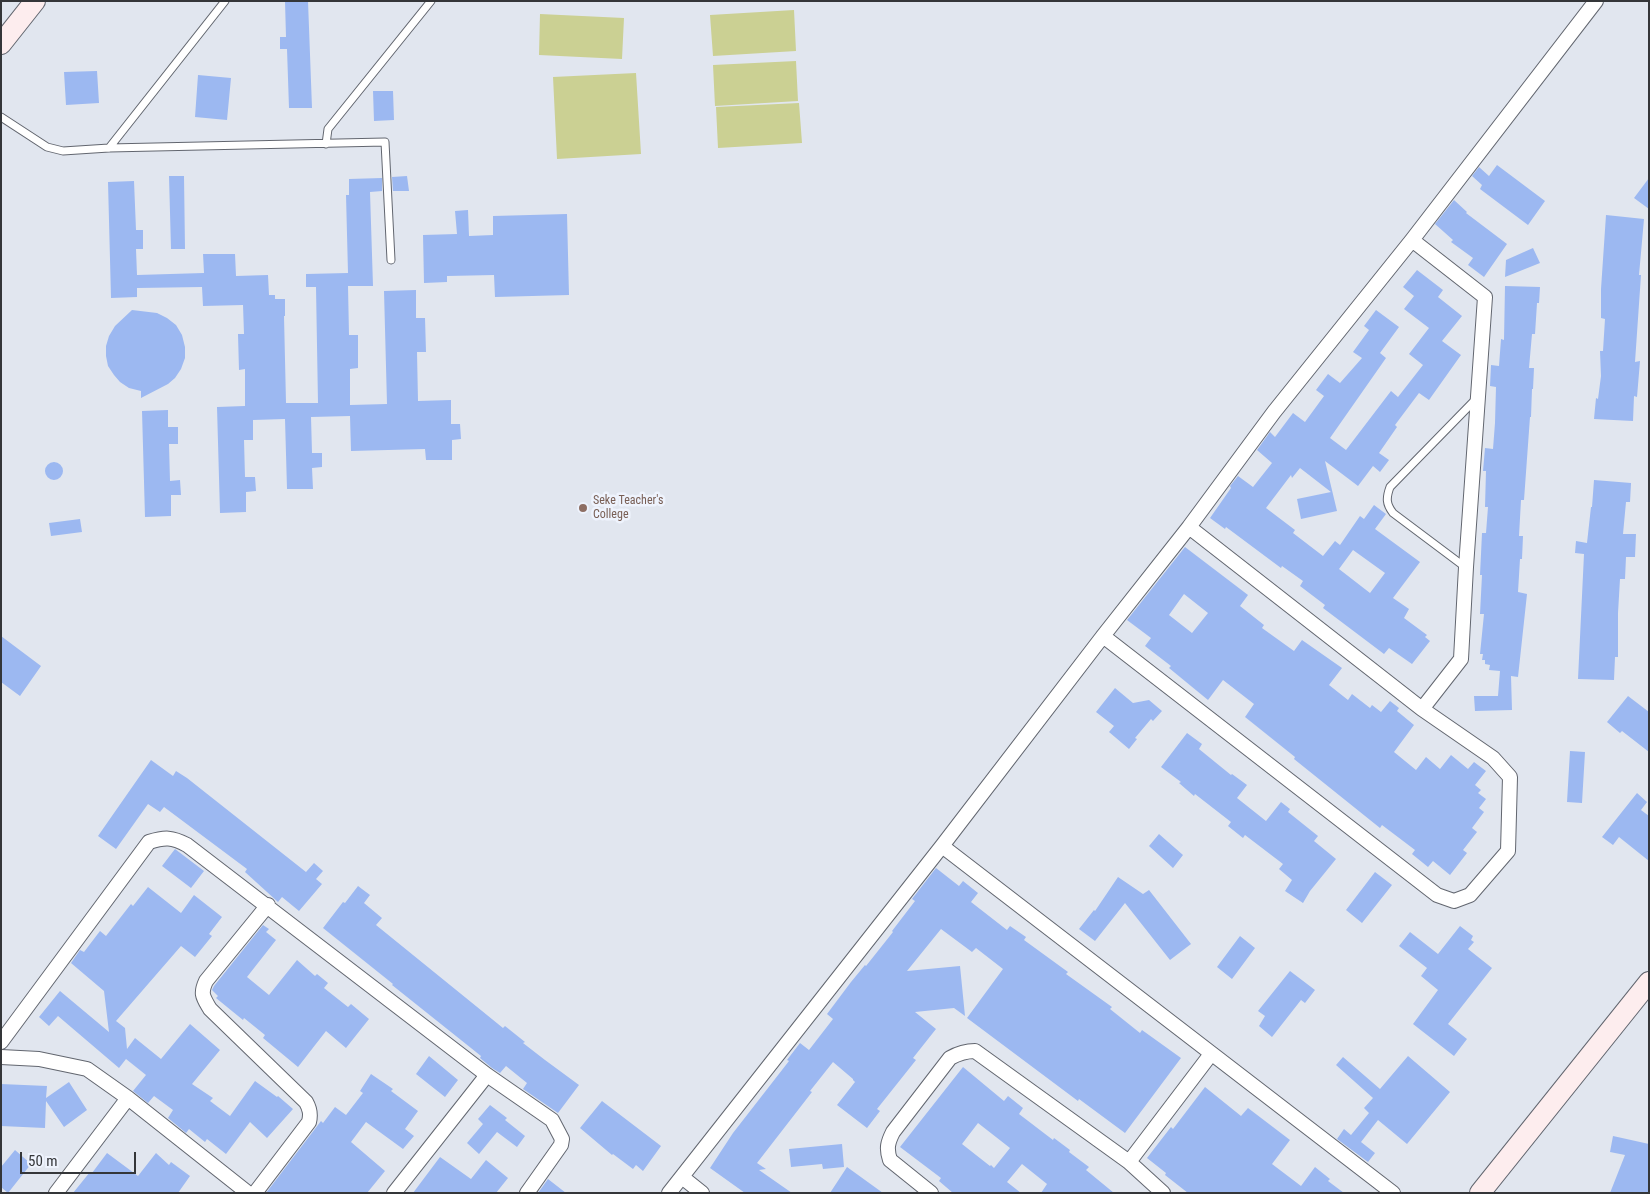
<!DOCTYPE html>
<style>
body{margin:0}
#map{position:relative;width:1650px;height:1194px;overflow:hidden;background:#e1e6ef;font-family:"Roboto Condensed",sans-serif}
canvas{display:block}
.frame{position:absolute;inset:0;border:2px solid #343639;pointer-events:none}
.scale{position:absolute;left:20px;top:1152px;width:116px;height:22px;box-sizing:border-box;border:2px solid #343639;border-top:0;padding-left:6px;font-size:15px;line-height:18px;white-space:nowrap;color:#343639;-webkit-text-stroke:4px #eef3fd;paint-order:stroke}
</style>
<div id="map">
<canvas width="1650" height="1194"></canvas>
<div class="frame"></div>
<div class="scale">50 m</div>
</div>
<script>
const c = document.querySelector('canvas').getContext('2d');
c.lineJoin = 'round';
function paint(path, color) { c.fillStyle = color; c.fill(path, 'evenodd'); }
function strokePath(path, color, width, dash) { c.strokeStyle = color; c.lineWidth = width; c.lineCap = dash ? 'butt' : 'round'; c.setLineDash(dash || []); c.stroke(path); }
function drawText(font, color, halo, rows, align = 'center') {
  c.font = font + ' "Roboto Condensed",sans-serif'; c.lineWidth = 5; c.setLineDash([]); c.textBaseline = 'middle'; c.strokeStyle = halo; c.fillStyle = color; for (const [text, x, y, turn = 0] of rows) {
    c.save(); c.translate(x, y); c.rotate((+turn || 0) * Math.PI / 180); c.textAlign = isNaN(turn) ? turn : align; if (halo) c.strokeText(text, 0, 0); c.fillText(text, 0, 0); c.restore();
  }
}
const green = new Path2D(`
 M794 10 796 51 713 56 710 15Z
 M540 14 624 18 622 59 539 55Z
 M796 61 798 101 715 106 713 65Z
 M636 73 641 154 557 159 553 77Z
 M799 103 802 143 718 148 716 107Z`);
const building = new Path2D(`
 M285 1H308L312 108H289L287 49H280V37H286Z
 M97 71 99 103 66 105 64 72Z
 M198 75 231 78 227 120 195 117Z
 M373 91H393L394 120 374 121Z
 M1497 165 1545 201 1528 225 1480 189 1482 185 1472 176 1479 167 1489 176Z
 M169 176H184L185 249H171Z
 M407 176 409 191H393L392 177Z
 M382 178V191L370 192 373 286H348L349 335H358V368L350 369V405L387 404 384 291 416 290V318H425L426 352H417L418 401 451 400V424H460L461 439 452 440V460H426L425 449 351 451 350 416 311 417 312 453H322V467L312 468 313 489H287L285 419 253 420V440H244L245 477H255L256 491 246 492V512L220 513 217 407 245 406V369L239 370 238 334H244L243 305 203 306 202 287 137 288V297L111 298 108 182 134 181 136 230H143V249H136L137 275 204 273 203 254H235L236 276 268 275 269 295H275V299H285V316H284L286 403H318L316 287H306V274L348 273 346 195H349V179Z
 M1649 178V209L1634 198Z
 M1454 200 1467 212 1466 213 1507 244 1484 277 1468 265 1473 258 1451 242 1453 240 1435 224Z
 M468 210 469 236 493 235V216L567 214 569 295 495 297 494 275 447 276V282L424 283 423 235 457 234 455 211Z
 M1606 215 1644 219 1639 275H1641L1635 362 1640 361 1637 397 1634 396 1633 421 1594 419 1596 398 1598 399 1601 376 1600 351H1603L1605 319 1601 318V289Z
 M1533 248 1540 263 1505 277 1506 260Z
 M1417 270 1443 290 1438 297 1462 316 1442 341 1461 355 1429 400 1419 393 1395 425 1397 427 1379 453 1389 460 1380 472 1373 466 1358 486 1325 461 1337 511 1301 519 1297 499 1331 492 1300 468 1292 478 1291 475 1266 508 1295 530 1293 533 1323 556 1335 541 1340 545 1360 516 1364 519 1374 505 1386 514 1375 529 1420 562 1393 598 1409 609 1404 618 1427 635 1425 637 1430 641 1412 664 1389 648 1384 654 1323 608 1325 605 1300 586 1303 581 1282 566 1281 568 1226 527 1225 529 1210 518 1231 488 1230 486 1238 476 1253 487 1272 463 1257 450 1270 432 1275 437 1293 413 1305 422 1324 396 1316 390 1328 374 1340 383 1362 358 1353 352 1369 330 1364 326 1376 310 1399 327 1380 353 1386 358 1330 438 1346 450 1391 391 1398 397 1423 365 1409 354 1429 328 1404 309 1414 296 1403 287ZM1353 550 1385 573 1370 593 1339 569Z
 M1505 286 1540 287 1539 303H1537L1535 334H1532L1529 368H1534L1533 389H1532L1531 417H1530L1524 500H1521L1519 536H1523L1522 559H1520L1518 592 1527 594 1518 677 1511 676 1512 710 1475 711 1474 696H1498L1500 671 1489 670 1490 665 1485 664V660H1482L1483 654H1480L1484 614H1480L1482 575H1480L1482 533H1486L1488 507H1485L1486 471H1483L1485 448 1493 449 1495 423 1496 387 1490 386 1491 365 1499 366 1501 339 1504 340Z
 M132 310 157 313 167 318 176 325 182 335 185 347V358L181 369 175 378 168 384 141 398V391L129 388 120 382 114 375 108 366 106 356V346L109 336 115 326Z
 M168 410V427H178V444H169L170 481 180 480 181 495H171V516L145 517 142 411Z
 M45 471a9 9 0 1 1 18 0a9 9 0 1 1-18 0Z
 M1594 480 1631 483 1630 502H1626L1623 534H1636L1635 557H1626L1625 579H1620L1618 613V657H1615L1614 680 1578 679 1584 554 1575 553 1576 541 1587 543 1591 507H1592Z
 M80 519 82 532 51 536 49 523Z
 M1185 547 1248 595 1240 606 1264 625 1262 628 1294 651 1302 640 1342 668 1329 685 1348 700 1352 694 1370 708 1372 705 1381 712 1390 701 1399 708 1397 711 1414 725 1394 752 1416 770 1426 757 1440 769 1451 755 1468 769 1474 762 1486 771 1475 785 1481 790 1478 793 1486 799 1479 808 1484 812 1472 828 1477 832 1463 850 1467 853 1450 875 1433 861 1428 867 1412 854 1415 850 1382 825 1380 828 1294 759 1295 757 1245 717 1254 704 1223 680 1208 700 1169 668 1171 666 1145 646 1151 638 1127 620ZM1184 594 1208 613 1192 633 1169 615Z
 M1 636 41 666 20 696 1 682Z
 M1115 688 1133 703 1149 700 1162 711 1153 721 1151 719 1135 738 1137 739 1129 749 1109 732 1114 726 1096 712Z
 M1628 696 1649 712V752L1622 731 1620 733 1607 722Z
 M1187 733 1202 744 1199 749 1231 775 1232 774 1247 785 1237 798 1266 821 1281 802 1290 809 1288 812 1318 836 1314 841 1336 859 1310 891 1303 903 1285 891 1292 880 1279 869 1283 864 1245 835 1243 838 1228 826 1231 822 1195 794 1194 796 1179 783 1181 782 1161 767Z
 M1570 751 1585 752 1582 803 1567 802Z
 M151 760 173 776 176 771 187 778 306 872 314 863 323 871 316 879 322 884 299 911 282 897 278 902 245 872 247 869 164 807 160 812 148 804 116 849 98 836Z
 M1637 793 1647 802 1641 810 1649 816V861L1619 837 1613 845 1602 837Z
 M1159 834 1183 855 1173 868 1149 846Z
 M175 849 204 871 191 888 162 866Z
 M936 868 959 886 963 881 978 893 971 902 1007 930 1010 926 1026 937 1024 940 1068 972 1066 974 1112 1007 1110 1009 1140 1033 1142 1030 1181 1058 1125 1133 1079 1099 1078 1101 967 1018 1003 969 976 948 972 952 941 929 907 971 960 966 965 1016 954 1008 915 1012 936 1029 913 1058 916 1060 877 1109 880 1111 867 1128 837 1105 855 1082 853 1080V1079L833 1062 810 1091 812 1092 757 1163 766 1169 759 1170 792 1193H745L710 1168 733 1133 789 1061 787 1060 800 1043 809 1050 833 1019 827 1014 851 982 865 965 866 966 893 932 892 931 915 901 912 899Z
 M1375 872 1392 885 1362 923 1346 910Z
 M1118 877 1143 894 1149 890 1191 944 1170 960 1125 903 1095 941 1079 929 1094 910 1095 911Z
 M358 886 370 895 364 903 382 918 376 925 503 1028 505 1026 525 1042 523 1043 545 1060 579 1085 558 1113 523 1089 527 1083 506 1066 500 1073 492 1068 480 1058 481 1056 392 985 393 984 323 928 343 902 345 903Z
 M148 887 181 913 194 895 222 917 209 934 212 936 195 957 181 946 116 1021 125 1028 127 1049 135 1038 161 1059 190 1024 220 1050 192 1084 213 1098 210 1101 230 1116 255 1081 277 1097 278 1096 293 1109 267 1138 250 1122 226 1154 207 1139 205 1142 189 1129 186 1133 168 1118 173 1110 154 1096 148 1103 133 1091 146 1075 126 1059 119 1068 58 1016 49 1026 39 1017 60 991 109 1032 104 991 71 963 80 950 84 952 100 931 106 936 131 904 133 906Z
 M263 925 269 929 266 932 276 940 247 977 269 995 297 960 315 976 317 974 328 983 324 988 348 1007 351 1004 369 1019 346 1048 326 1031 298 1067 263 1038 265 1035 244 1018 243 1020 216 998 218 996 212 990 214 986Z
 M1460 926 1473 936 1471 940 1474 942 1468 949 1492 968 1448 1024 1467 1039 1454 1056 1413 1024 1438 990 1421 976 1427 968 1399 946 1410 932 1438 954Z
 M1240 936 1255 948 1232 979 1217 967Z
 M1290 971 1315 990 1305 1003 1301 1000 1272 1037 1259 1026 1265 1016 1258 1011Z
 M429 1056 458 1080 445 1097 416 1074Z
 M1408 1056 1450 1092 1407 1144 1378 1120 1361 1142 1375 1153 1368 1162 1337 1139 1344 1129 1351 1135 1369 1113 1364 1108 1373 1098 1336 1065 1343 1057 1380 1089Z
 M963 1067 1004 1101 1008 1096 1023 1108 1019 1114 1053 1140 1054 1138 1070 1150 1069 1152 1089 1167 1086 1170 1114 1193H1041L1047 1184 1022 1164 1007 1182 1021 1193H953L939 1181 941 1178 900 1147ZM978 1123 1010 1148 994 1168 991 1165 990 1166 962 1144Z
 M371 1074 393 1089 391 1091 418 1111 405 1129 414 1136 403 1149 366 1122 351 1142 385 1171 367 1193H266L321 1121 323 1123 335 1107 346 1115 363 1093 360 1091Z
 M69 1082 87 1110 64 1127 46 1101 45 1128 1 1126V1084L47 1086 46 1098Z
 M1205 1087 1241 1116 1248 1108 1290 1140 1272 1164 1301 1186 1315 1167 1330 1179 1328 1181 1344 1193H1188L1165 1175 1166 1173 1147 1158 1171 1127 1173 1129Z
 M602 1101 661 1146 643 1171 636 1165 633 1169 613 1154 612 1155 580 1128Z
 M490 1105 507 1118 505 1120 525 1136 517 1147 497 1132 479 1154 467 1143 483 1124 478 1119Z
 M1613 1136 1649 1144V1193H1610L1625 1155 1610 1152Z
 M842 1144 844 1167 823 1169 822 1164 791 1167 789 1149Z
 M15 1150 31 1164 8 1193 1 1187V1167Z
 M107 1153 138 1176 156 1153 169 1165 171 1162 190 1176 178 1193H73L90 1172 92 1173Z
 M440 1157 471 1179 486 1160 508 1178 496 1193H413Z
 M847 1167 883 1193H830Z
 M548 1179 566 1193H538Z`);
const lane = new Path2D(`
 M1 117 47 147 63 151 109 148 385 142 391 260
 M326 144 328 129 431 1
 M109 148 225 1
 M1465 567 1393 513C1386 504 1386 498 1390 487L1476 399`);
const street = new Path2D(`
 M1412 240 1485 297 1466 567 1461 659 1422 709
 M1103 636 1437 895 1454 901 1470 895 1508 851 1510 777 1493 758 1422 709 1189 527
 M942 846 1393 1193
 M1 1042 149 842C165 837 172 837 187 845L487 1075 552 1120 562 1139 561 1145 527 1193
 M1 1057 39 1059 87 1069 128 1098 56 1193
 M128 1098 248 1193
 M1129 1162 1211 1054
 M682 1177 702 1193
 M255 1193 309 1122C311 1114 310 1109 306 1102L210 1009C203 997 200 994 206 981L268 905
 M394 1193 487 1075
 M669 1193 942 846 1103 636 1189 527 1274 412 1412 240 1596 1
 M931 1193 890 1160C886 1148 888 1142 893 1132L950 1058C959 1053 965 1051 975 1051L1129 1162 1163 1193`);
const secondary = new Path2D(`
 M1 44 35 1
 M1480 1193 1649 982`);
const markers = [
 [583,508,5,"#8d6e63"]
];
const educationNames = [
 ["Seke Teacher's",593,501],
 ["College",593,515]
];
paint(green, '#cbd093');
paint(building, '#9cb8f1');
strokePath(lane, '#62666f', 9);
strokePath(street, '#62666f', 16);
strokePath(secondary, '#62666f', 22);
strokePath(lane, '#fff', 7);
strokePath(street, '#fff', 14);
strokePath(secondary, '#fdedee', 20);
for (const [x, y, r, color] of markers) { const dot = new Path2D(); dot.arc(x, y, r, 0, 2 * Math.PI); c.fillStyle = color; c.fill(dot); strokePath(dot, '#eef3fd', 2); }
drawText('12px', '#785e54', '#eef3fd', educationNames, 'left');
</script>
